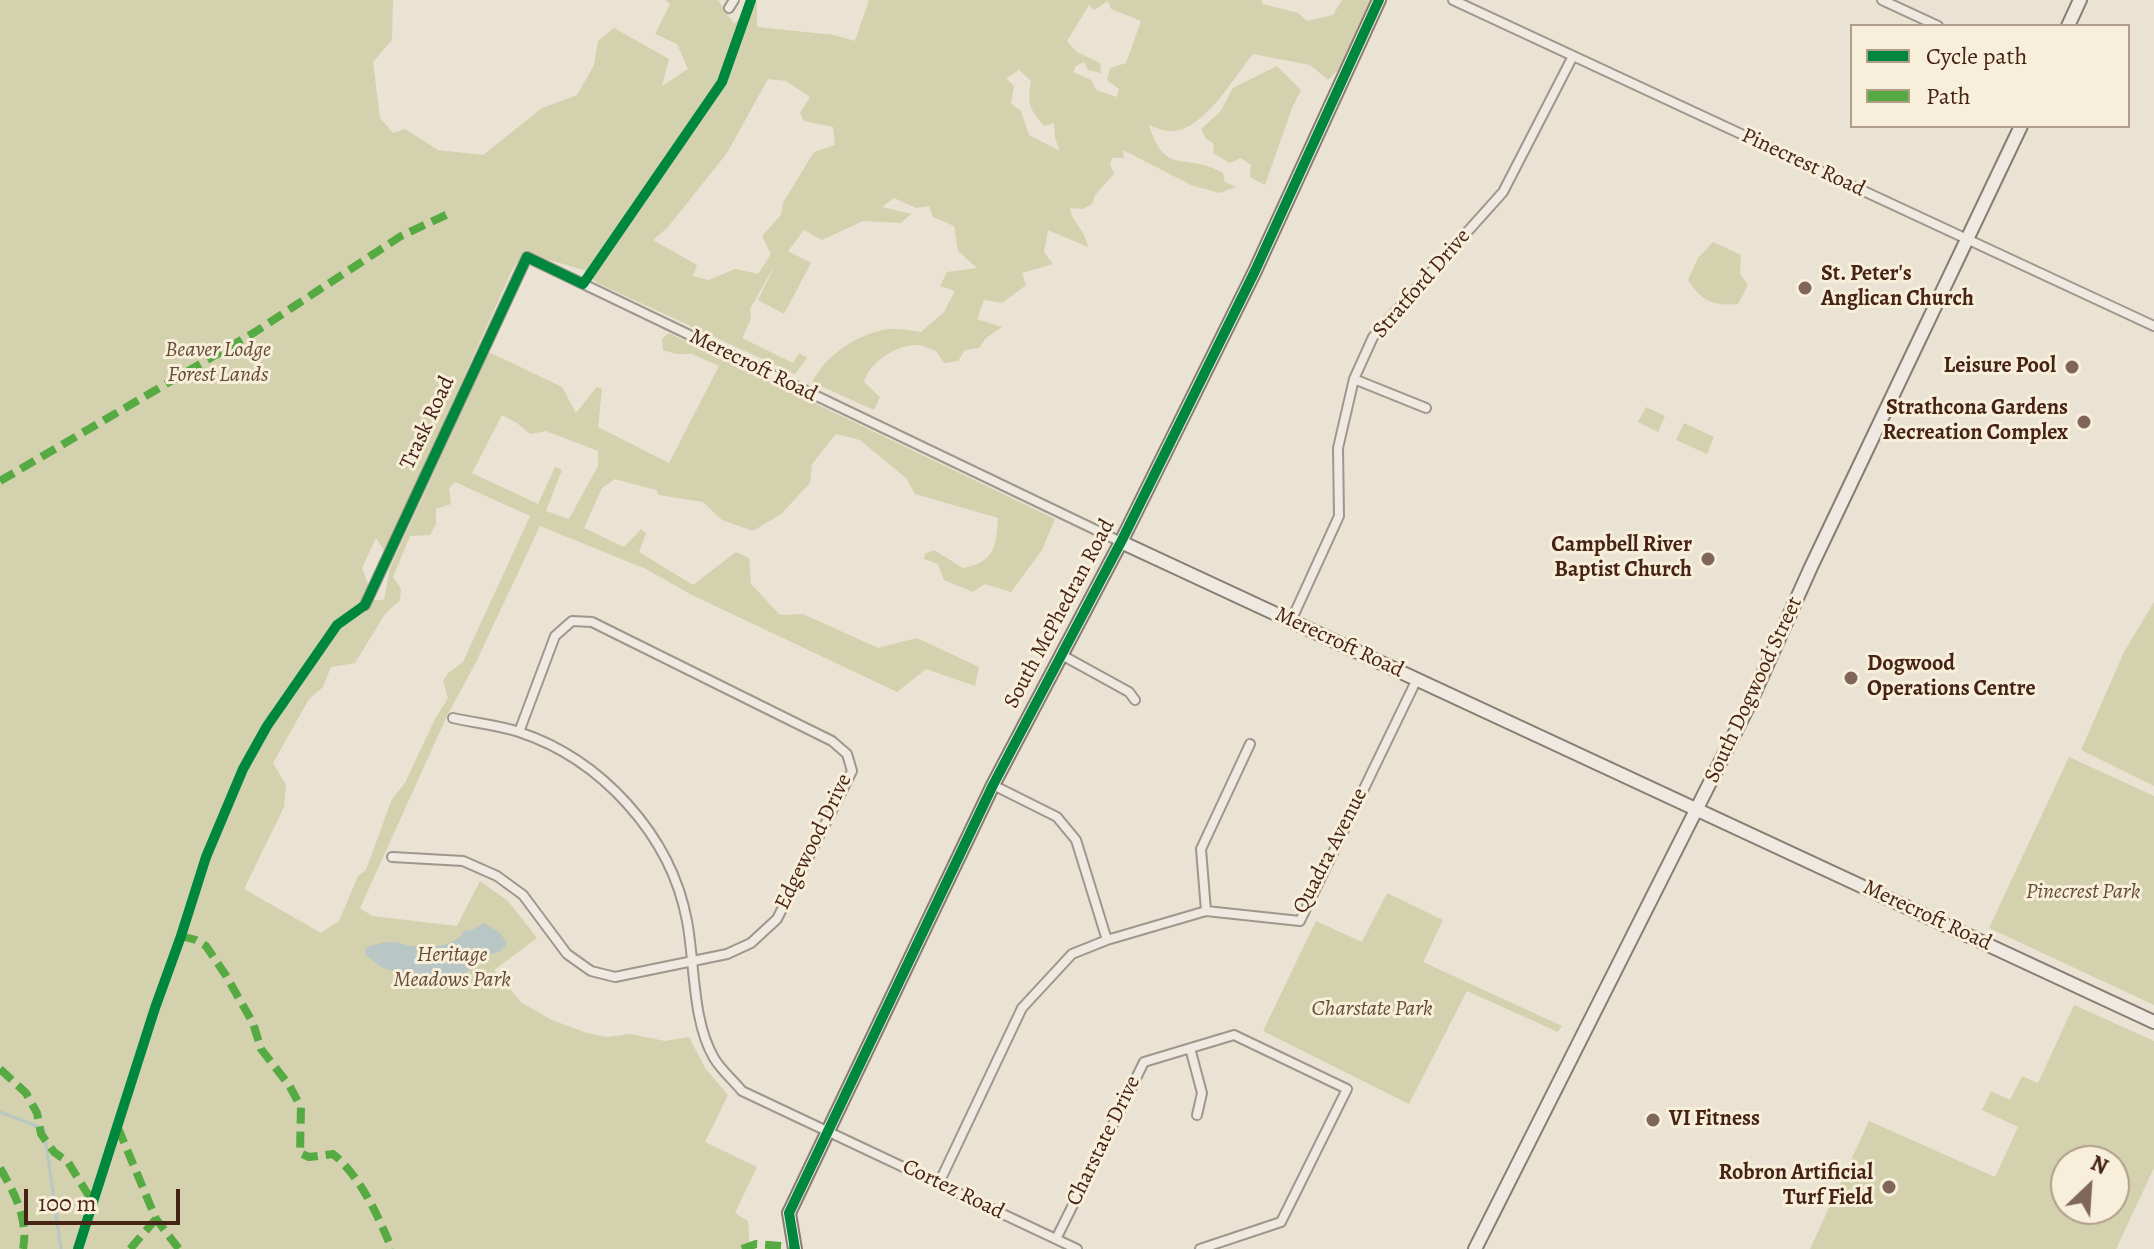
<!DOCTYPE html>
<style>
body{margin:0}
#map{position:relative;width:2154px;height:1249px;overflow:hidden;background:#eae2d2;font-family:Alegreya,serif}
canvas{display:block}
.legend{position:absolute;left:1850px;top:24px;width:280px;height:104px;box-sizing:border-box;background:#f8efdb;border:2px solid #b19d8c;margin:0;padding:10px 14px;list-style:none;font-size:24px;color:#472316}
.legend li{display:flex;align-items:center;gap:16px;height:40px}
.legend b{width:40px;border:2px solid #b19d8c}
.north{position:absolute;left:2050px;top:1145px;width:80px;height:80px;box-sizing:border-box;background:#f8efdb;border:2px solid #b19d8c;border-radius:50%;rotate:25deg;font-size:22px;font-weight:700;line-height:32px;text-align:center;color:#472316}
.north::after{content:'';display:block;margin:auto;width:28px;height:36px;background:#806658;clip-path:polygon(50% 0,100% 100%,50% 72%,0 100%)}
.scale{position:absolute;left:24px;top:1189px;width:156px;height:36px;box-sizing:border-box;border:4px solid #472316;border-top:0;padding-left:10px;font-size:24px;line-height:28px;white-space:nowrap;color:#472316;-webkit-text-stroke:6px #f8efdb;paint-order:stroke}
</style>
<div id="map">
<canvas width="2154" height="1249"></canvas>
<ul class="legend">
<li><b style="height:10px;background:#00873e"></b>Cycle path</li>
<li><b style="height:10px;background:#56aa42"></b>Path</li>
</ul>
<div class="north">N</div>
<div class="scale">100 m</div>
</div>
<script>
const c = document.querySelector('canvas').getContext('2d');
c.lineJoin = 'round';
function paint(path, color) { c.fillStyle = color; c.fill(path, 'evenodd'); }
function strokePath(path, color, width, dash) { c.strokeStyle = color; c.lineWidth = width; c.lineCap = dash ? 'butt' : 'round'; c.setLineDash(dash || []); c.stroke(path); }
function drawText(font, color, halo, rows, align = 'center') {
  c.font = font + ' Alegreya,serif'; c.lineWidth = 6; c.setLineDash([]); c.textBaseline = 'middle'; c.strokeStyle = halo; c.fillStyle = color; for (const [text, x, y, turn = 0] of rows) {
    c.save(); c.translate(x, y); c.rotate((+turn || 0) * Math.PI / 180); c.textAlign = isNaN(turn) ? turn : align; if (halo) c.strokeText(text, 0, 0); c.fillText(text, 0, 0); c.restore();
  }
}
const green = new Path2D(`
 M0 0H393L392 40 373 62 380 118 393 133 405 129 438 150 483 155 542 108 577 95 594 65 598 41 614 28 669 59 662 86 688 69 677 44 655 34 670 4 665 0H718L734 24 757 0V27L834 35 855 41 869 0H1261L1263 4 1298 13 1307 21 1333 15 1342 0H1373L1343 65 1328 80 1310 65 1253 54C1235 76 1208 123 1179 130 1169 133 1158 129 1149 125 1165 178 1186 151 1223 173L1225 182 1236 187 1219 193 1191 185 1123 150 1124 158H1112L1110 164 1114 174 1095 195 1092 204 1083 209 1070 208C1072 223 1085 229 1088 247L1048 230 1044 252 1053 264 1022 273 1026 285 1002 303 984 300 977 319 1002 327 986 338 979 348 965 350 958 361 944 363 936 351C930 349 923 345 917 345 895 345 869 363 864 382L880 397 874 410 812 382C827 354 857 334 889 329 899 328 911 331 921 332L944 312 955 291 940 286 947 272 977 268 958 251 954 226 933 217 929 206 916 208 894 198 882 207 911 214 901 223 863 221 822 240 804 230 788 251 811 263 784 314 758 300 776 263 750 309 751 319 742 338 793 363 799 353 807 358 795 374 597 283 584 270 525 253 513 268 385 552 376 538 362 568 374 600H384L390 568 489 352 562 387 576 413 597 387 602 389 598 427 669 463 719 366 692 354H676L663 350 662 339 669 333 1055 519 1042 550 1011 592 985 584 973 592 944 580 938 564 924 559 925 554 934 550 963 568C995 562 996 547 998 518L915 494 906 478 860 440 836 434 812 464 810 483 781 514 753 531 722 520 703 502 659 495 656 490 615 479 602 488 584 528 624 547 641 529 646 533 639 552 693 585 736 552 749 558 751 584 780 615 803 614 878 648 917 638 979 667 975 686 926 669 897 692 692 595 646 569 540 526 476 662 447 716 360 908 372 916 457 926 480 881 508 901 537 938 494 970 522 1003 552 1020 587 1033 607 1037 630 1034 665 1041 689 1037 705 1068 728 1095 705 1142 757 1167 735 1213 748 1221 750 1249H0ZM1108 1 1111 9 1141 21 1126 63 1110 68 1107 80 1119 89 1117 97 1096 90 1091 80 1073 72 1076 66 1084 62 1088 70 1101 73 1100 63 1077 52 1067 41 1089 5 1094 10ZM1019 70 1031 81C1027 104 1029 108 1044 126L1054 123 1055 138 1060 151 1029 135 1021 111 1011 103 1014 86 1006 78ZM768 79 786 81 810 97 800 113 804 121 833 127 835 145 814 152 783 203 781 215 762 236 771 254 758 274 735 269 709 280 693 276 697 265 653 240 668 227 727 153ZM502 415 517 423 530 434 546 431 598 451V466L569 519 546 511 562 470 555 467 538 504 472 473ZM455 482 530 516 463 662 448 673 443 681 448 698 435 719 405 783 392 799 366 870 358 876 339 921 321 933 244 889 284 807 286 785 273 763 309 699 323 687 331 667 355 663 385 614 400 600 401 589 393 577 410 536 430 535 436 524V509L451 504 449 488Z
 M1277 66 1301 90 1292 108 1265 185 1250 177 1251 165 1241 158 1230 163 1213 153 1214 144 1206 139 1201 129 1220 112 1233 88Z
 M1713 242 1741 255 1740 274 1748 285 1738 304C1714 306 1702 302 1688 280L1698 258Z
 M1646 407 1665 416 1658 432 1638 422Z
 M1684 423 1714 437 1707 454 1676 440Z
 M2154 602V786L2081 750 2124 652Z
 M2069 757 2154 796V1005L1989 928Z
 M1387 893 1443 920 1423 962 1562 1026 1558 1032 1467 991 1409 1104 1263 1031 1316 921 1362 942Z
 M2074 1005 2154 1041V1168L2116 1249H1810L1869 1121 1995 1177 2018 1127 1982 1110 1991 1091 2010 1100 2022 1076 2038 1083ZM2066 1161H2114V1209H2066Z`);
const water = new Path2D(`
 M484 923 500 933 507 943 501 951 477 959 459 982 432 984 381 967 365 954 366 947C375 945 383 942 392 942 399 942 404 945 411 946 429 947 455 948 464 931L472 930Z`);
const stream = new Path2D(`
 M0 1112 44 1129 61 1249`);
const street = new Path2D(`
 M1453 0 2154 326
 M1882 0 1938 26
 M729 8 734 0
 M1354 379 1426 408
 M365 605 527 257 1121 542
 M1291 621 1339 516 1338 448 1354 379 1373 337 1503 192 1573 56
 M1060 654 1129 692 1135 700
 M453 718C475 723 498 725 519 732 601 759 671 835 687 921 695 963 692 1021 714 1058 721 1070 733 1080 742 1091L1077 1249
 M993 785 1057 817 1076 840 1107 940
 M392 857 463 861 497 876 523 895 567 954 591 971 615 977 727 954 751 943 777 919 852 771 847 754 832 741 592 622 572 621 555 636 519 732
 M1206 911 1201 849 1250 744
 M1190 1048 1202 1093 1197 1115
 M939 1183 1022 1008 1072 954 1107 940 1206 911 1300 921 1417 679
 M1056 1239 1144 1062 1234 1035 1347 1089 1281 1222 1200 1249`);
const secondary = new Path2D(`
 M2068 26 2080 0
 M1121 542 2154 1022
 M795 1249 789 1213 993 785 1122 540 1255 271 1379 0
 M1475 1249 1749 705 1811 567 2021 126`);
const quiet = new Path2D(`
 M0 481 255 332 401 236 450 213
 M181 936 196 940 206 946 225 974 253 1023 261 1049 289 1085 301 1107 300 1153 309 1157 333 1154C361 1177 378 1216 392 1249
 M0 1069 26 1093 37 1113 41 1134 54 1152 68 1162 92 1201
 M118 1128 156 1219 179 1249
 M0 1168C14 1192 29 1220 23 1249
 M130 1249 156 1219
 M742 1249 756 1244 794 1247`);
const cycleway = new Path2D(`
 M78 1249 155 1008 181 936 206 857 243 769 267 726 337 625 365 605 527 257 583 284 722 82 751 0
 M795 1249 789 1213 993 785 1122 540 1255 271 1379 0`);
const markers = [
 [1805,288,8,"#806658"],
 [2072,367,8,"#806658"],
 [2084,422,8,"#806658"],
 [1708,559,8,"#806658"],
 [1851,678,8,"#806658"],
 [1653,1120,8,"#806658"],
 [1889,1187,8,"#806658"]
];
const streetNames = [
 ["Pinecrest Road",1803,163,25],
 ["Stratford Drive",1422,284,-49],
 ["Merecroft Road",753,366,26],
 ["Trask Road",428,423,-65],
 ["South McPhedran Road",1060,614,-62],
 ["Merecroft Road",1339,643,25],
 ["South Dogwood Street",1754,690,-65],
 ["Edgewood Drive",814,842,-64],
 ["Quadra Avenue",1331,851,-63],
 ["Merecroft Road",1927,916,25],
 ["Charstate Drive",1104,1141,-64],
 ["Cortez Road",953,1190,26]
];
const poiNames = [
 ["St. Peter's",1821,275,"left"],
 ["Anglican Church",1821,300,"left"],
 ["Leisure Pool",2056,367],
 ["Strathcona Gardens",2068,409],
 ["Recreation Complex",2068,434],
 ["Campbell River",1692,546],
 ["Baptist Church",1692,571],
 ["Dogwood",1867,665,"left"],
 ["Operations Centre",1867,690,"left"],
 ["VI Fitness",1669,1120,"left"],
 ["Robron Artificial",1873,1174],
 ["Turf Field",1873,1199]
];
const parkNames = [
 ["Beaver Lodge",218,351],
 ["Forest Lands",218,376],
 ["Pinecrest Park",2083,893],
 ["Heritage",452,956],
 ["Meadows Park",452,981],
 ["Charstate Park",1372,1010]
];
paint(green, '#d4d1ae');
paint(water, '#b8c7c6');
strokePath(stream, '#b8c7c6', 3);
strokePath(street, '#9f968c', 12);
strokePath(secondary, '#887d73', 16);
strokePath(street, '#eeeae1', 8);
strokePath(secondary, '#eeeae1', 12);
strokePath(quiet, '#56aa42', 8, [16, 8]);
strokePath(cycleway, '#00873e', 10);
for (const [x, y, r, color] of markers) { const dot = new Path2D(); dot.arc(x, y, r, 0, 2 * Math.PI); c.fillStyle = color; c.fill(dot); strokePath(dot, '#f8efdb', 3); }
drawText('22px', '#472316', '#f8efdb', streetNames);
drawText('bold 22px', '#472316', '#f8efdb', poiNames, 'right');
drawText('italic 22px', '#664b35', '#f8efdb', parkNames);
</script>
